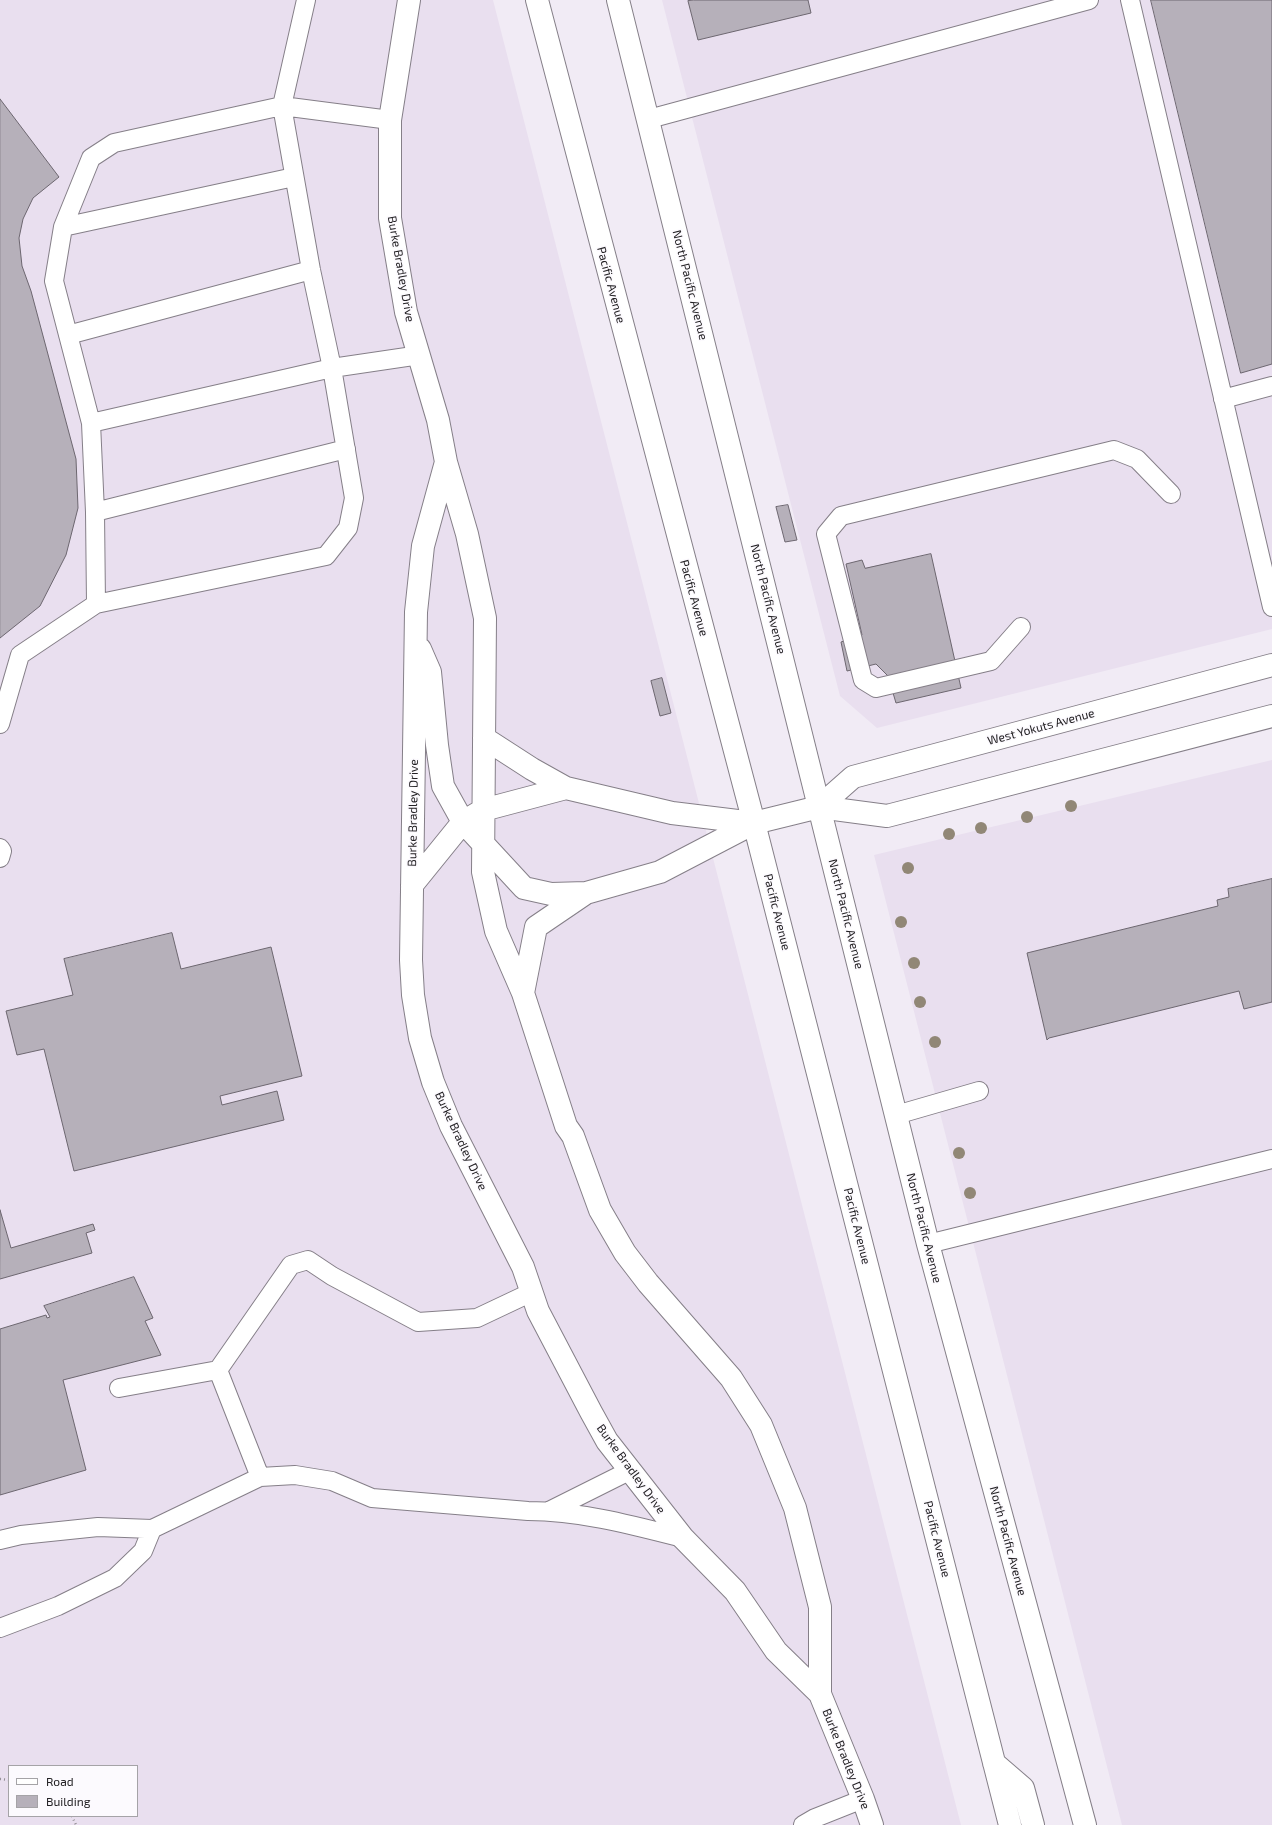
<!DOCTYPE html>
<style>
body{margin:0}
#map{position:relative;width:1272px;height:1825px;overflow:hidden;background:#f1ebf5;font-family:"Exo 2",sans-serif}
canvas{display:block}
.legend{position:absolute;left:8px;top:1765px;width:130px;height:52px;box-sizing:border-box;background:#fcfafe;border:1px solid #a5a3a7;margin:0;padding:5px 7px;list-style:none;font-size:12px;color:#232124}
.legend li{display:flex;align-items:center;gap:8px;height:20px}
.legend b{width:20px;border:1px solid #a5a3a7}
</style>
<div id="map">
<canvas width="1272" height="1825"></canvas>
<ul class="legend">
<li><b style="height:5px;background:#fff"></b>Road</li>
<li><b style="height:11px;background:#b6b0ba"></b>Building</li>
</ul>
</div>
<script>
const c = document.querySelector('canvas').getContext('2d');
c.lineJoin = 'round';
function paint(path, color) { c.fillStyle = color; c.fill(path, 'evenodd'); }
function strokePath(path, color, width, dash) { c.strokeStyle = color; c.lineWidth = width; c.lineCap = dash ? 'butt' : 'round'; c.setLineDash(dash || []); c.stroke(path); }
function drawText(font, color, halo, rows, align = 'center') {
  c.font = font + ' "Exo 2",sans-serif'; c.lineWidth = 3; c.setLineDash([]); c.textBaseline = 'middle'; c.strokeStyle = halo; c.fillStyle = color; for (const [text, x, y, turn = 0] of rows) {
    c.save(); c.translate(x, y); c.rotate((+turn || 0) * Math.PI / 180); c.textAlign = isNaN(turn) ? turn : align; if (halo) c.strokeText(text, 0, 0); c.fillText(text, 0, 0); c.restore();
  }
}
const built = new Path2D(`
 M0 0H493L961 1825H0ZM9 1766H137V1816H9Z
 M662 0H1272V629L877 728 840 696Z
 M1272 760V1825H1122L874 855Z`);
const building = new Path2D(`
 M694 0H808L811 13 698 40 688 1Z
 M1151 0H1272V364L1241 373Z
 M0 99 59 177 33 198 23 219 19 238 22 266 31 291 76 459 78 508 66 555 40 606 0 638Z
 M788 505 797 540 785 542 776 507Z
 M931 554 961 688 896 703 888 676 876 664 847 671 841 642 862 635 846 564 862 560 865 568Z
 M662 678 671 713 660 716 651 681Z
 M1272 879V1002L1244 1009 1239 991 1049 1038 1047 1040 1027 953 1218 906 1217 900 1229 897 1228 889Z
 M172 933 181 969 271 947 302 1076 220 1096 222 1105 277 1091 284 1120 74 1171 44 1049 17 1055 6 1011 73 995 64 959Z
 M0 1210 11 1248 93 1224 95 1230 86 1233 92 1253 0 1279Z
 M134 1277 153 1318 145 1321 161 1355 63 1380 86 1470 0 1495V1329L46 1315 47 1318 50 1317 44 1306Z`);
const path = new Path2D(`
 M0 1779 9 1780
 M72 1816 76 1825`);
const service = new Path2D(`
 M306 0 282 106 311 270 332 368 354 498 348 528 326 556 96 604 95 512 91 423 54 281 63 227 91 158 114 143 282 106 390 120
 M1130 0 1272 607
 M649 119 1089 0
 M63 227 294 177
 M68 335 311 270
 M1223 399 1272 386
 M91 423 332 368 420 355
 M95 512 346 449
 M1021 627 991 661 876 688 863 680 826 534 841 516 1114 450 1137 459 1171 494
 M0 724 20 655 96 604
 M0 848 2 851 0 858
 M896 1115 979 1091
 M928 1244 1272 1159
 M218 1370 291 1265 308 1260 332 1276 418 1322 477 1318 532 1292
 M119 1388 218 1370 260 1477
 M549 1511 629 1471
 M0 1540 21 1535 98 1527 152 1529 260 1477 295 1475 332 1481 372 1498 528 1511C580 1511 632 1525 683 1538
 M0 1628 58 1606 115 1578 143 1551 152 1529
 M803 1825 815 1818 863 1799`);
const minor = new Path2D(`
 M409 0 390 120V218L406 312 438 420 446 462 467 534 485 618 483 872 496 931 523 993 566 1126 573 1136 600 1210 625 1253 648 1283 731 1378 761 1425 795 1508 820 1607V1694L863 1799 872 1825
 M446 462 423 546 416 612 411 960 413 995 420 1038 433 1082 451 1126 523 1267 538 1311 591 1412 607 1441 683 1538 735 1591 776 1651 820 1694
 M420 649 430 672 437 745 443 786 463 822 524 888 551 894 586 893
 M484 738 532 769 566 788 672 813 754 823
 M412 885 463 822 483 810 566 788
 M523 993 536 927 586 893 660 872 754 823`);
const tertiary = new Path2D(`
 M819 807 853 777 1272 665
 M754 823 819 807 887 816 1272 716`);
const primary = new Path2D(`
 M537 0 754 823 1010 1825
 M618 0 928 1244 1085 1825
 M994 1763 1023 1788 1033 1825`);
const trees = [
 [1071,806],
 [1027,817],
 [981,828],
 [949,834],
 [908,868],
 [901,922],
 [914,963],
 [920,1002],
 [935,1042],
 [959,1153],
 [970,1193]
];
const streetNames = [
 ["Burke Bradley Drive",401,269,80],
 ["Pacific Avenue",611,285,75],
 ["North Pacific Avenue",690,285,76],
 ["Pacific Avenue",694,598,75],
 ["North Pacific Avenue",768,599,76],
 ["West Yokuts Avenue",1041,727,-15],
 ["Burke Bradley Drive",413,813,-89],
 ["Pacific Avenue",777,912,76],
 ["North Pacific Avenue",846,914,76],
 ["Burke Bradley Drive",461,1141,65],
 ["Pacific Avenue",857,1226,76],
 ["North Pacific Avenue",924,1228,76],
 ["Burke Bradley Drive",631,1469,54],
 ["Pacific Avenue",937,1539,76],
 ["North Pacific Avenue",1008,1541,75],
 ["Burke Bradley Drive",846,1759,68]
];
paint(built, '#e9dfef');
paint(building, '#b6b0ba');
strokePath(building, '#6d6770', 1);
strokePath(service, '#857f88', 20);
strokePath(minor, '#857f88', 24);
strokePath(tertiary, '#857f88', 24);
strokePath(primary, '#857f88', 24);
strokePath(path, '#928e94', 2.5, [1, 3]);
strokePath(service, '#fff', 18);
strokePath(minor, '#fff', 22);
strokePath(tertiary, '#fff', 22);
strokePath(primary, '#fff', 22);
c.fillStyle = '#918776';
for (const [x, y] of trees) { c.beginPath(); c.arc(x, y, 6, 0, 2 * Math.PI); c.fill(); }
drawText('12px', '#232124', '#fcfafe', streetNames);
</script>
